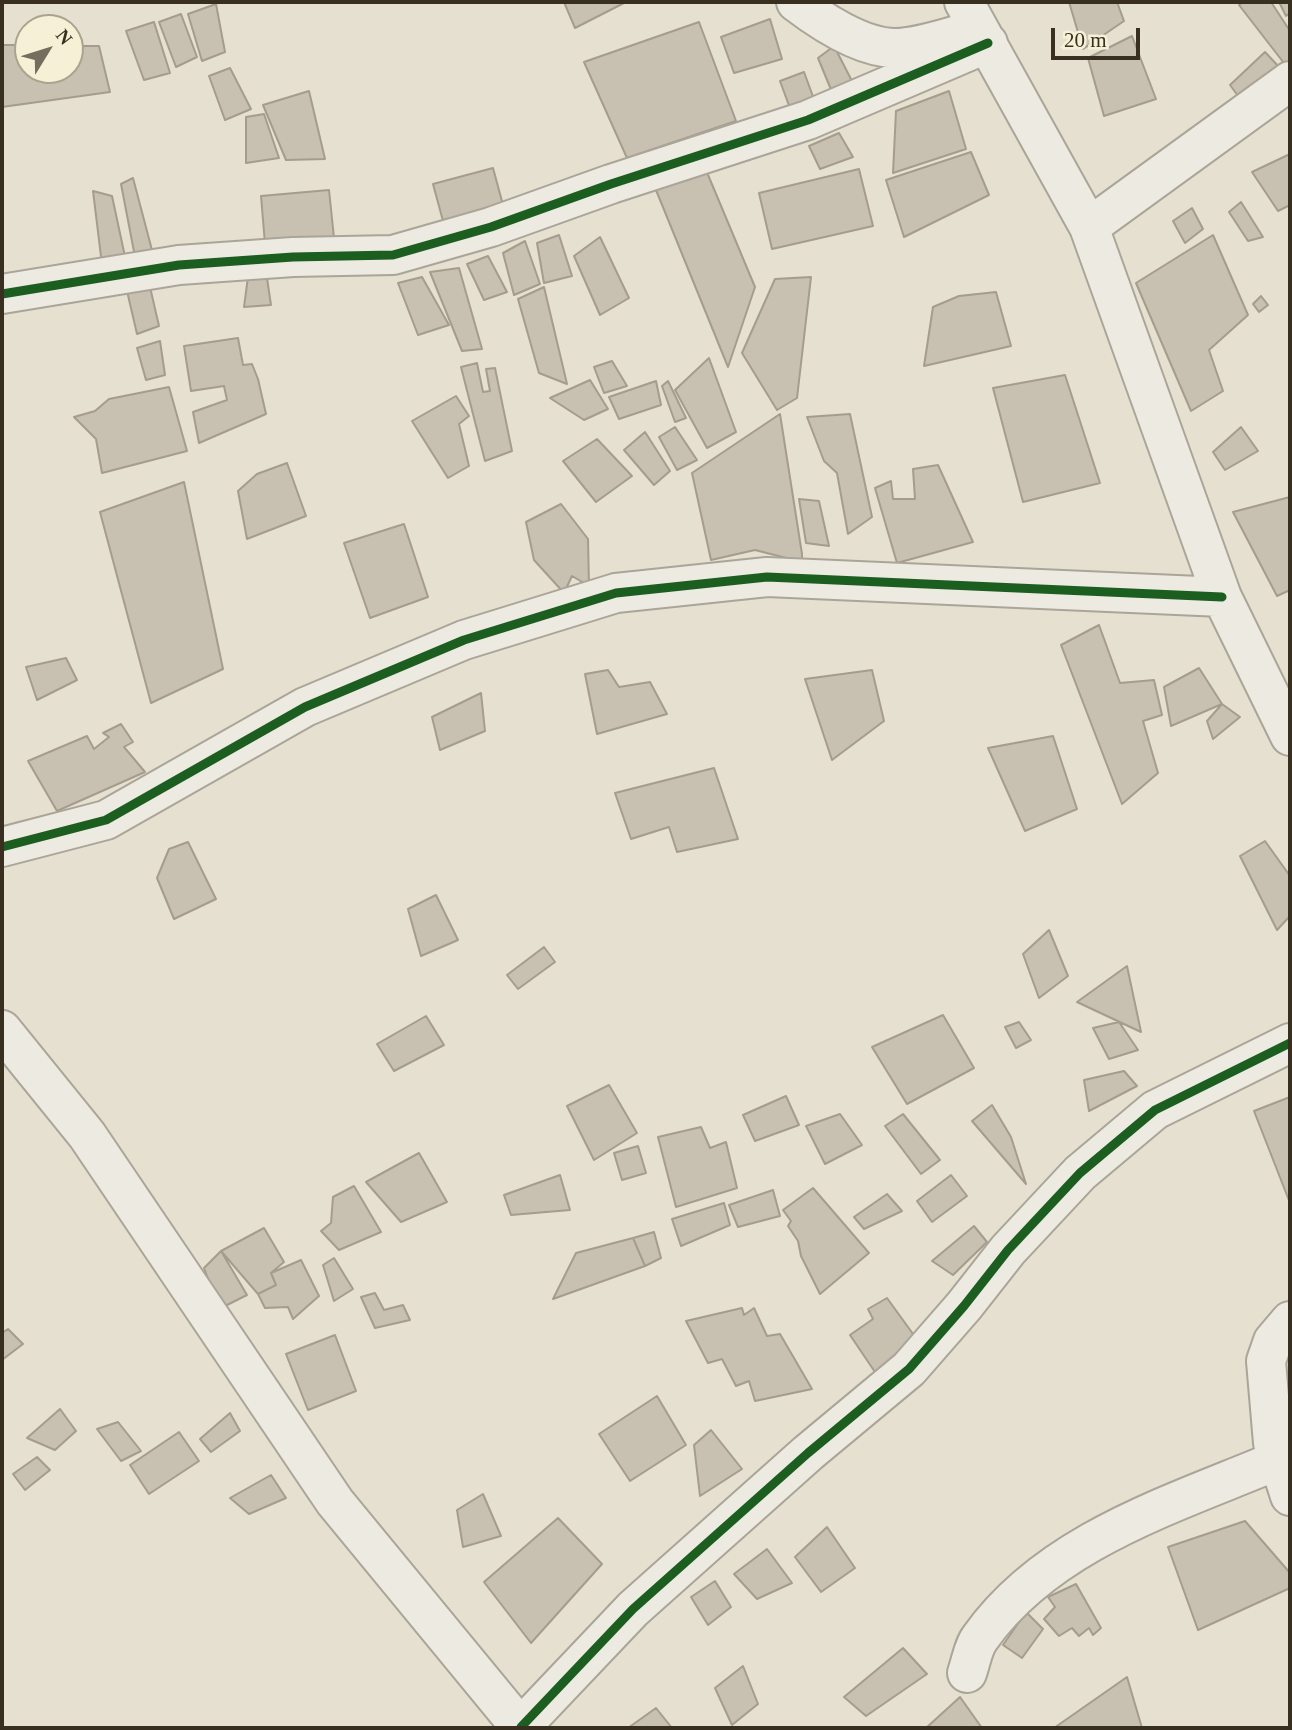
<!DOCTYPE html>
<style>
body{margin:0}
#map{position:relative;width:1292px;height:1730px;overflow:hidden;background:#e5e0cf;font-family:"Times New Roman",serif}
canvas{display:block}
.frame{position:absolute;inset:0;border:4px solid #392f20;pointer-events:none}
.north{position:absolute;left:14px;top:14px;width:70px;height:70px;box-sizing:border-box;background:#f5f0d6;border:2px solid #aaa38d;border-radius:50%;rotate:52deg;font-size:19px;font-weight:700;line-height:28px;text-align:center;color:#392f20}
.north::after{content:'';display:block;margin:auto;width:24px;height:32px;background:#756d5d;clip-path:polygon(50% 0,100% 100%,50% 72%,0 100%)}
.scale{position:absolute;left:1051px;top:28px;width:89px;height:32px;box-sizing:border-box;border:4px solid #392f20;border-top:0;padding-left:9px;font-size:21px;line-height:24px;white-space:nowrap;color:#392f20;-webkit-text-stroke:5px #f5f0d6;paint-order:stroke}
</style>
<div id="map">
<canvas width="1292" height="1730"></canvas>
<div class="frame"></div>
<div class="north">N</div>
<div class="scale">20 m</div>
</div>
<script>
const c = document.querySelector('canvas').getContext('2d');
c.lineJoin = 'round';
function paint(path, color) { c.fillStyle = color; c.fill(path, 'evenodd'); }
function strokePath(path, color, width, dash) { c.strokeStyle = color; c.lineWidth = width; c.lineCap = dash ? 'butt' : 'round'; c.setLineDash(dash || []); c.stroke(path); }
const building = new Path2D(`
 M564 2H626L575 28Z
 M1069 2H1117L1124 21 1083 49Z
 M1243 2H1271L1290 31V64L1287 67 1239 5Z
 M1279 2H1290V13L1286 16Z
 M216 4 225 52 202 61 188 14Z
 M181 14 197 57 176 67 159 22Z
 M770 19 782 59 734 73 721 37Z
 M154 22 170 73 144 80 126 31Z
 M699 22 736 121 627 158 584 62Z
 M1132 36 1156 99 1104 116 1088 58Z
 M2 45H28V70H70V46H99L110 92 2 107Z
 M834 46 853 83 832 92 818 58Z
 M1265 52 1280 68 1241 100 1230 85Z
 M230 68 251 109 225 120 209 76Z
 M804 72 815 102 791 111 780 81Z
 M309 91 325 159 286 160 263 105Z
 M949 91 966 149 893 173 896 111Z
 M264 114 279 158 246 163V117Z
 M839 133 853 157 820 169 809 146Z
 M971 152 989 195 904 237 886 180Z
 M1290 154V205L1278 211 1252 172Z
 M493 168 503 205 443 221 433 184Z
 M859 169 873 226 772 249 759 193Z
 M706 170 755 287 728 367 656 190Z
 M133 178 153 254 136 262 121 184Z
 M329 190 334 238 265 244 261 196Z
 M93 191 112 196 127 266 103 273Z
 M1241 202 1263 237 1248 241 1229 212Z
 M1192 208 1203 229 1185 243 1173 221Z
 M559 235 572 276 544 283 537 243Z
 M1213 235 1248 315 1209 350 1223 391 1191 411 1136 283Z
 M600 237 629 298 600 315 574 256Z
 M525 241 540 284 514 295 503 253Z
 M488 256 507 292 484 300 467 264Z
 M459 268 482 349 462 351 430 272Z
 M248 277 267 278 271 305 244 307Z
 M422 277 449 325 418 335 398 283Z
 M811 277 797 398 777 410 742 353 775 279Z
 M150 287 159 326 137 334 127 291Z
 M544 287 567 384 539 373 518 299Z
 M996 292 1011 346 924 366 933 307 959 296Z
 M1261 296 1268 305 1259 312 1253 304Z
 M238 338 243 365 252 364 258 379 266 414 199 443 193 412 227 400 224 386 191 391 184 346Z
 M160 341 165 375 146 380 137 348Z
 M709 358 736 432 707 448 675 390Z
 M612 361 627 386 604 393 594 367Z
 M477 363 483 392 490 391 486 369 495 368 512 451 485 461 461 367Z
 M1065 375 1100 483 1023 502 993 388Z
 M590 380 608 409 584 420 550 398Z
 M656 381 661 405 619 419 609 397Z
 M668 381 686 418 675 422 662 386Z
 M169 387 187 451 102 473 96 439 74 417 95 411 109 399Z
 M456 396 469 416 459 424 469 466 448 478 412 421Z
 M780 414 802 554V562L755 550 711 560 692 473Z
 M850 414 872 517 848 534 837 473 824 461 807 417Z
 M675 427 697 460 677 470 659 437Z
 M1241 427 1258 451 1225 470 1213 452Z
 M645 432 670 471 654 485 624 450Z
 M597 439 632 476 596 502 563 461Z
 M287 463 306 516 247 539 238 491 257 474Z
 M938 465 973 542 897 563 875 488 891 481 893 499H915L913 469Z
 M184 482 223 669 151 703 100 512Z
 M1290 497V590L1277 596 1233 512Z
 M799 499 819 501 829 546 806 543Z
 M561 504 588 539 589 586 572 576 564 593 534 560 526 522Z
 M404 524 428 597 370 618 344 543Z
 M1099 625 1120 683 1154 680 1162 715 1143 721 1158 773 1122 804 1061 645Z
 M66 658 77 680 37 700 26 667Z
 M1199 668 1222 704 1171 726 1164 687Z
 M608 670 619 687 650 682 667 714 597 734 585 674Z
 M872 670 884 721 832 760 805 679Z
 M481 693 485 731 440 750 432 717Z
 M1222 704 1240 717 1213 739 1207 721Z
 M121 724 133 742 124 747 145 772 57 811 28 761 87 736 94 749 109 737 103 733Z
 M1053 736 1077 809 1025 831 988 748Z
 M714 768 738 839 677 852 669 827 631 839 615 793Z
 M1265 841 1290 876V916L1277 930 1240 856Z
 M188 842 216 899 174 919 157 878 169 849Z
 M436 895 458 940 421 956 408 909Z
 M1049 930 1068 976 1039 998 1023 954Z
 M544 947 555 962 518 989 507 975Z
 M1127 966 1141 1032 1077 1002Z
 M943 1015 974 1068 907 1104 872 1047Z
 M426 1016 444 1045 394 1071 377 1044Z
 M1019 1022 1031 1040 1016 1048 1005 1027Z
 M1119 1022 1138 1050 1109 1059 1093 1028Z
 M1124 1071 1137 1086 1089 1111 1084 1080Z
 M609 1085 637 1133 594 1160 567 1106Z
 M786 1096 799 1125 755 1141 743 1115Z
 M1290 1097V1203L1254 1111Z
 M992 1105 1011 1137 1026 1184 972 1121Z
 M840 1114 862 1145 825 1164 806 1126Z
 M903 1114 940 1160 921 1174 885 1126Z
 M701 1127 710 1148 726 1142 737 1188 676 1207 658 1137Z
 M638 1146 646 1173 622 1180 614 1153Z
 M419 1153 447 1202 401 1222 366 1182Z
 M560 1175 570 1210 511 1215 504 1195Z
 M951 1175 967 1196 932 1222 917 1201Z
 M354 1186 381 1232 339 1250 321 1231 331 1223 333 1197Z
 M813 1188 869 1253 820 1294 801 1256 798 1241 788 1226 791 1221 783 1210Z
 M773 1190 780 1216 738 1227 729 1205Z
 M887 1194 902 1211 864 1229 854 1217Z
 M724 1203 730 1225 681 1246 672 1219Z
 M974 1226 987 1242 953 1275 932 1261Z
 M264 1228 284 1262 271 1273 276 1285 258 1294 221 1251Z
 M654 1232 661 1258 645 1266 633 1238Z
 M633 1238 645 1266 553 1299 576 1253Z
 M221 1251 247 1295 219 1309 204 1268Z
 M334 1258 353 1289 334 1301 323 1265Z
 M301 1260 319 1296 293 1319 288 1307 265 1308 258 1294 276 1285 271 1273Z
 M375 1293 384 1310 403 1305 410 1320 375 1328 361 1297Z
 M887 1298 921 1345 879 1378 850 1335 873 1319 868 1309Z
 M742 1308 744 1315 754 1308 767 1336 780 1334 812 1389 755 1401 749 1381 736 1386 722 1359 708 1363 686 1321Z
 M8 1329 23 1344 2 1360V1333Z
 M335 1335 356 1391 308 1410 286 1354Z
 M657 1396 686 1445 630 1481 599 1434Z
 M60 1409 76 1431 55 1450 27 1438Z
 M230 1413 240 1431 211 1452 200 1439Z
 M118 1422 141 1451 121 1461 97 1429Z
 M711 1430 742 1469 700 1496 694 1445Z
 M179 1432 199 1461 149 1494 130 1465Z
 M37 1457 50 1470 25 1490 13 1474Z
 M271 1475 286 1498 249 1514 230 1498Z
 M483 1494 501 1536 463 1547 457 1510Z
 M558 1518 602 1564 531 1643 484 1582Z
 M1245 1521 1290 1573V1588L1198 1630 1168 1547Z
 M827 1527 855 1568 821 1592 795 1557Z
 M767 1549 792 1583 757 1599 734 1574Z
 M715 1581 731 1607 708 1625 691 1597Z
 M1076 1584 1101 1628 1093 1635 1089 1628 1079 1636 1072 1628 1059 1636 1044 1619 1055 1607 1048 1597Z
 M1026 1612 1043 1629 1022 1658 1003 1645Z
 M903 1648 927 1674 866 1716 844 1697Z
 M743 1666 758 1704 732 1725 715 1688Z
 M1127 1677 1142 1728H1054Z
 M960 1697 982 1728H926Z
 M656 1708 672 1728H628Z`);
const minor = new Path2D(`
 M796 2C821 21 862 48 895 48 918 48 949 37 971 31
 M964 2 1089 227 1222 597 1290 736
 M1089 227 1290 81
 M2 294 179 265 293 257 393 255 491 227 611 184 808 120 988 43
 M2 847 106 820 305 707 464 640 616 593 767 577 1222 597
 M2 1030 87 1135 335 1502 521 1728
 M1290 1321 1273 1341 1266 1361 1273 1443 1290 1496
 M967 1673C971 1662 973 1647 980 1638 1049 1541 1174 1504 1278 1460
 M521 1727 633 1609 808 1453 909 1369 964 1306 1008 1250 1080 1173 1155 1110 1290 1043`);
const cycleway = new Path2D(`
 M2 294 179 265 293 257 393 255 491 227 611 184 808 120 988 43
 M2 847 106 820 305 707 464 640 616 593 767 577 1222 597
 M521 1727 633 1609 808 1453 909 1369 964 1306 1008 1250 1080 1173 1155 1110 1290 1043`);
paint(building, '#c8c0b0');
strokePath(building, '#a59c8e', 2);
strokePath(minor, '#aaa598', 42);
strokePath(minor, '#edeae1', 38);
strokePath(cycleway, '#1b5e20', 9);
</script>
